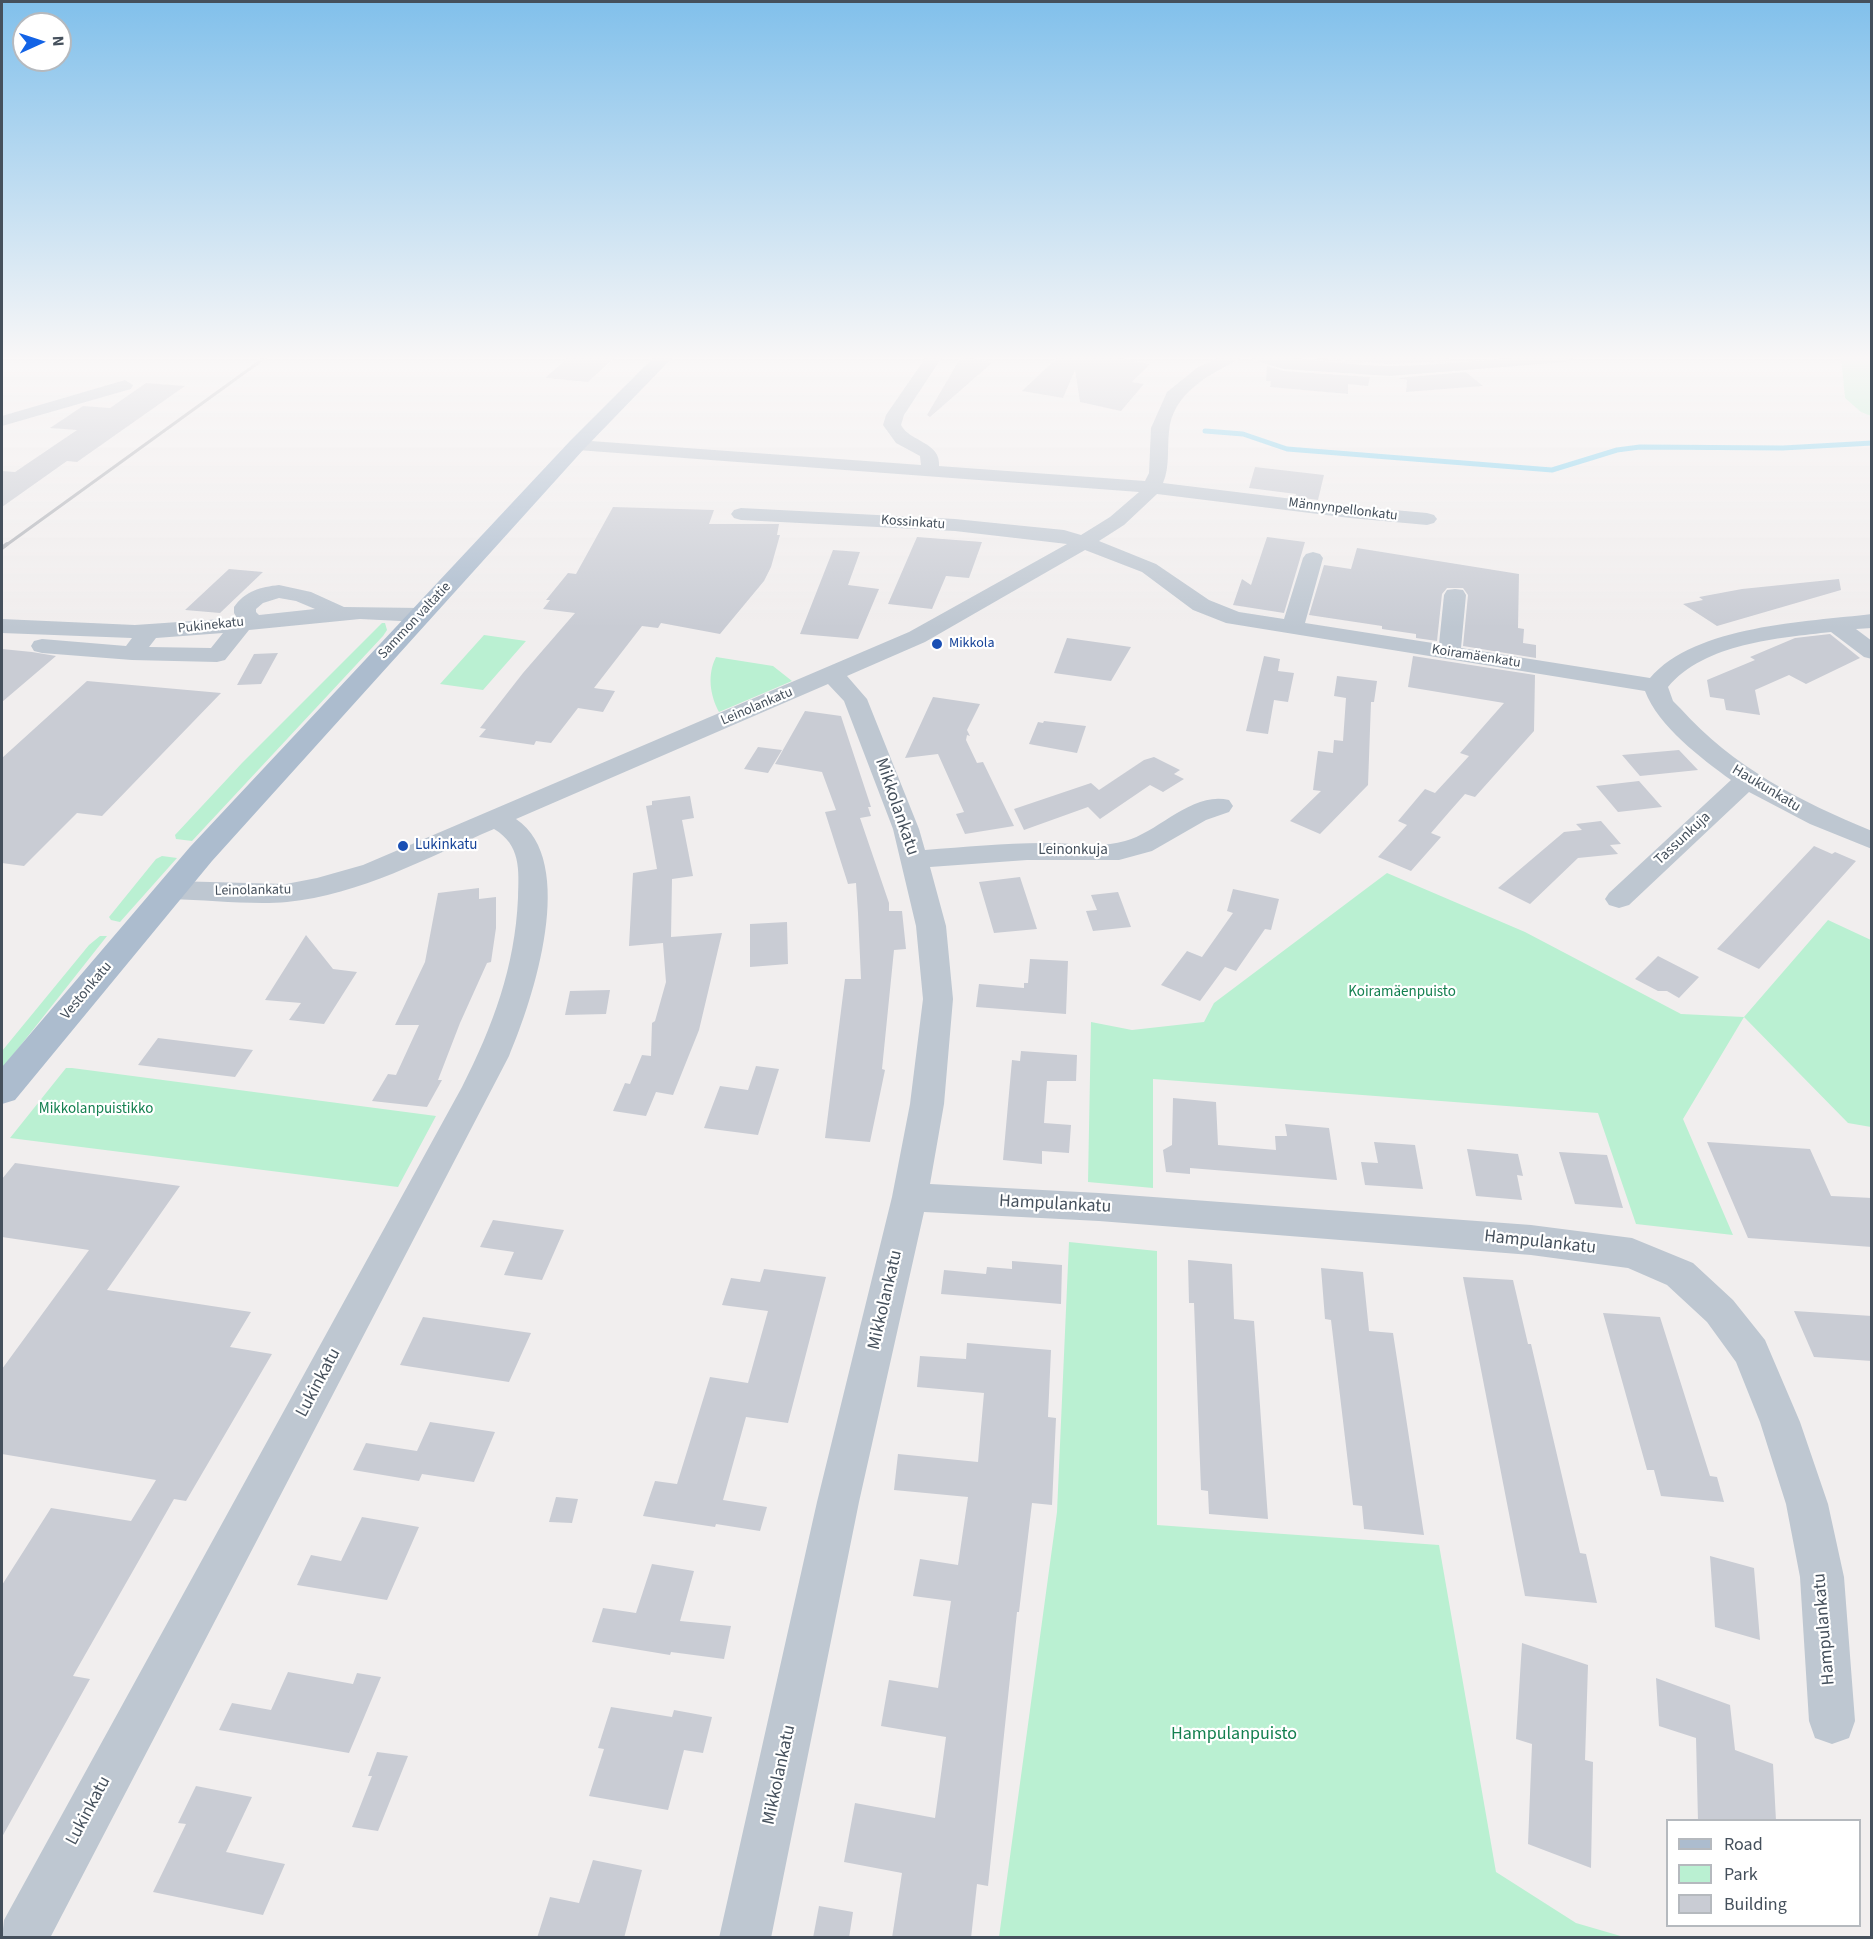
<!DOCTYPE html>
<meta charset="utf-8">
<style>
body{margin:0}
#map{position:relative;width:1873px;height:1939px;overflow:hidden;background:#f1eeee;font-family:"Source Sans 3",sans-serif}
canvas{display:block}
.frame{position:absolute;inset:0;border:3px solid #45505c;pointer-events:none}
.legend{position:absolute;left:1666px;top:1819px;width:195px;height:108px;box-sizing:border-box;background:#fff;border:2px solid #b5b9be;margin:0;padding:8px 10px;list-style:none;font-size:18px;color:#45505c}
.legend li{display:flex;align-items:center;gap:12px;height:30px}
.legend b{width:30px;border:2px solid #b5b9be}
.north{position:absolute;left:12px;top:12px;width:60px;height:60px;box-sizing:border-box;background:#fff;border:2px solid #b5b9be;border-radius:50%;rotate:87deg;font-size:16px;font-weight:700;line-height:24px;text-align:center;color:#45505c}
.north::after{content:'';display:block;margin:auto;width:21px;height:27px;background:#1363e6;clip-path:polygon(50% 0,100% 100%,50% 72%,0 100%)}
</style>
<div id="map">
<canvas width="1873" height="1939"></canvas>
<div class="frame"></div>
<ul class="legend">
<li><b style="height:8px;background:#acbcce"></b>Road</li>
<li><b style="height:16px;background:#baf0d2"></b>Park</li>
<li><b style="height:16px;background:#c9ccd4"></b>Building</li>
</ul>
<div class="north">N</div>
</div>
<script>
const c = document.querySelector('canvas').getContext('2d');
c.lineJoin = 'round';
function paint(path, color) { c.fillStyle = color; c.fill(path, 'evenodd'); }
function strokePath(path, color, width, dash) { c.strokeStyle = color; c.lineWidth = width; c.lineCap = dash ? 'butt' : 'round'; c.setLineDash(dash || []); c.stroke(path); }
function drawText(font, color, halo, rows, align = 'center') {
  c.font = font + ' "Source Sans 3",sans-serif'; c.lineWidth = 4.5; c.setLineDash([]); c.textBaseline = 'middle'; c.strokeStyle = halo; c.fillStyle = color; for (const [text, x, y, turn = 0] of rows) {
    c.save(); c.translate(x, y); c.rotate((+turn || 0) * Math.PI / 180); c.textAlign = isNaN(turn) ? turn : align; if (halo) c.strokeText(text, 0, 0); c.fillText(text, 0, 0); c.restore();
  }
}
const green = new Path2D(`
 M1841 357H1871V416L1861 412 1845 398Z
 M382 623H385L387 630 383 636 192 841 176 839 175 835 242 763Z
 M484 635 526 641 483 690 440 684Z
 M716 657 773 666 792 681 719 712C710 695 707 675 716 657Z
 M162 856 177 858 120 922 111 920 109 917 156 859Z
 M1387 873 1525 932 1681 1014 1744 1017 1828 920 1871 940V1127L1848 1123 1744 1017 1683 1119 1733 1235 1636 1224 1598 1113 1153 1079V1188L1088 1182 1091 1022 1132 1030 1204 1022 1214 1003Z
 M100 936H107L2 1069V1051L89 945Z
 M66 1068H72L436 1116 398 1187 10 1138Z
 M1069 1242 1157 1251V1525L1439 1545 1496 1872 1576 1923 1624 1937H999L1057 1512Z`);
const stream = new Path2D(`
 M1205 431 1243 434 1287 449 1552 470 1617 450 1640 447 1783 448 1872 443`);
const building = new Path2D(`
 M569 357H615L588 382 545 378Z
 M961 357 993 362 930 417 927 415Z
 M1058 357H1114L1150 364 1132 382 1144 384 1121 411 1080 402 1075 370 1063 398 1022 391Z
 M1304 357H1446L1451 361 1390 364Z
 M1267 366 1283 371 1370 377 1368 386 1348 384V394L1270 387 1271 381H1266Z
 M1466 372 1483 386 1406 392 1407 380 1396 378Z
 M146 383 185 386 77 462 67 461 2 507V471L15 472 77 430 50 428 83 406 110 408Z
 M1255 467 1324 475 1318 500 1295 497 1296 494 1249 488Z
 M613 507 714 510 709 524H779L777 535H780L771 567 764 581 720 634 661 623 658 628 642 626 594 688 615 691 603 712 578 708 551 743 536 741 534 745 479 737 486 729 480 728 523 673 575 613 543 609 550 600H546L568 573 576 574Z
 M917 537 982 542 969 578 946 576 932 609 888 604Z
 M1267 537 1305 542 1284 613 1233 605 1242 579 1251 585Z
 M1357 548 1519 574 1518 628 1524 629 1523 643 1536 645V658L1463 646 1468 595 1463 588H1447L1442 594 1437 641 1416 638V634L1382 629V626L1309 615 1324 565 1351 569Z
 M833 550 860 552 848 585 879 589 858 639 800 634Z
 M229 569 263 572 220 613 185 610Z
 M1839 579 1841 590 1717 626 1683 604 1703 600 1699 597 1742 589Z
 M1830 634 1860 658 1806 684 1789 675 1755 690 1760 715 1726 710 1724 699 1710 697 1707 680 1755 660 1750 657 1795 638Z
 M1067 638 1131 647 1111 681 1054 673Z
 M2 649 32 652 56 656 2 702Z
 M278 653 261 684 237 685 254 654Z
 M1264 656 1280 659 1278 671 1294 673 1288 702 1274 700 1268 734 1246 731Z
 M1413 656 1535 675 1534 731 1475 797 1465 794 1450 811 1431 833 1441 837 1411 871 1378 857 1407 825 1398 821 1425 789 1435 793 1469 756 1460 753 1504 703 1408 687Z
 M1337 676 1377 681 1374 702H1371L1368 785 1320 834 1290 821 1321 791 1313 790 1318 751 1333 753 1334 740 1343 741 1346 698 1334 696Z
 M87 681 221 693 102 816 77 813 24 866 2 863V758Z
 M933 697 980 704 967 730 970 736 967 735 966 740 977 763 983 762 1014 826 965 834 956 814 964 812 938 754 905 758Z
 M805 711 841 716 871 807H868L871 816 860 818 889 903V911H902L906 949 894 950 882 1069 885 1070 870 1142 825 1138 845 979H861L858 913 856 883 848 884 825 812 836 810 822 772 775 764Z
 M1044 721 1086 726 1077 753 1029 744 1038 722 1043 723Z
 M758 747 782 750 768 773 744 769Z
 M1679 750 1698 770 1640 776 1622 755Z
 M1154 757 1180 770 1174 774 1184 779 1163 792 1150 785 1100 819 1088 807 1024 830 1014 809 1091 783 1099 790 1144 760Z
 M1639 781 1662 807 1618 812 1596 786Z
 M690 796 694 818 682 820 693 876 672 879 671 937 722 933 699 1030 673 1095 656 1092 646 1116 613 1111 625 1083 630 1084 642 1055 651 1056 652 1023 655 1021 666 982 663 943 629 946 633 873 657 869 646 806 652 805V801Z
 M1601 821 1621 844 1610 845 1618 854 1578 858 1530 904 1498 888 1564 832 1582 830 1576 824Z
 M1814 846 1832 854 1835 852 1856 861 1759 969 1717 949Z
 M1020 877 1037 929 994 933 979 882Z
 M479 888V899L496 897V928L491 962 487 963 460 1023 438 1080H442L427 1107 372 1101 388 1074 396 1075 419 1025H395L425 962 438 893Z
 M1233 889 1279 899 1271 930 1265 929 1236 971 1225 967 1200 1001 1161 985 1187 951 1202 957 1233 913 1227 911Z
 M1118 892 1131 927 1093 931 1086 911 1097 910 1091 895Z
 M787 922 788 964 750 967V924Z
 M306 935 333 969 357 972 324 1024 289 1020 301 1003 265 1000Z
 M1658 956 1699 977 1679 998 1667 991H1658L1635 979Z
 M1030 959 1068 961 1066 1014 976 1007 979 984 1024 988V983H1028Z
 M610 990 606 1014 565 1015 570 991Z
 M158 1038 253 1050 235 1077 138 1065Z
 M1021 1051 1077 1055 1076 1081H1047L1044 1123 1071 1125 1069 1153 1042 1151V1164L1003 1160 1012 1060 1020 1061Z
 M756 1066 779 1069 758 1135 704 1128 720 1086 748 1090Z
 M1173 1098 1216 1102 1218 1145 1276 1150 1275 1136H1287L1285 1124 1329 1128 1337 1180 1190 1168V1174L1166 1172 1163 1150 1172 1145Z
 M1374 1142 1415 1145 1423 1189 1365 1185 1361 1162 1378 1163Z
 M1707 1142 1810 1149 1831 1196 1872 1198V1247L1748 1238Z
 M1467 1149 1518 1154 1523 1176 1517 1175 1522 1200 1476 1196Z
 M1559 1152 1607 1155 1623 1208 1575 1204Z
 M15 1163 180 1186 107 1290 251 1312 230 1347 272 1354 186 1501 174 1499 73 1676 90 1679 2 1837V1585L51 1508 131 1521 156 1480 2 1454V1369L89 1250 2 1237V1179Z
 M493 1220 564 1230 542 1280 504 1275 514 1252 480 1247Z
 M1188 1260 1232 1264 1234 1319 1254 1321 1268 1519 1209 1514 1208 1491 1201 1490 1194 1303H1189Z
 M1012 1261 1062 1265 1061 1304 941 1294 944 1270 986 1274 987 1267 1012 1269Z
 M1321 1268 1363 1272 1369 1331 1393 1333 1424 1535 1364 1529 1362 1506 1353 1505 1331 1320 1325 1319Z
 M764 1269 826 1277 788 1423 746 1417 723 1500 767 1507 760 1531 716 1524 715 1527 643 1516 655 1481 677 1484 710 1377 748 1383 768 1311 722 1305 731 1278 760 1282Z
 M1463 1277 1513 1280 1528 1344H1531L1580 1553 1586 1554 1597 1603 1525 1596Z
 M1794 1311 1872 1316V1361L1814 1357Z
 M1603 1313 1660 1317 1710 1476 1717 1477 1724 1502 1661 1496 1654 1470H1647Z
 M423 1317 531 1333 509 1382 400 1365Z
 M967 1343 1051 1350 1048 1417 1056 1418 1052 1505 1032 1503 1019 1612H1017L988 1886 977 1884 971 1938H892L902 1873 844 1862 855 1803 935 1818 946 1737 881 1726 889 1680 938 1688 951 1601 913 1596 920 1559 958 1565 968 1497 894 1490 898 1454 978 1462 984 1393 917 1387 920 1356 966 1359Z
 M430 1422 495 1432 474 1482 422 1474 419 1481 353 1470 366 1443 417 1451Z
 M556 1497 578 1499 572 1523 549 1522Z
 M362 1517 419 1527 387 1600 297 1585 311 1555 341 1561Z
 M1710 1556 1754 1568 1760 1640 1715 1627Z
 M652 1564 694 1571 680 1621 731 1626 724 1659 671 1652 670 1655 592 1642 603 1608 636 1613Z
 M1522 1643 1588 1665 1585 1760 1593 1762 1591 1868 1528 1844 1532 1744 1516 1739Z
 M288 1672 353 1684 357 1673 381 1677 349 1753 219 1730 232 1703 271 1710Z
 M1656 1678 1730 1705 1735 1750 1773 1764 1776 1821H1698L1696 1738 1659 1726Z
 M611 1707 672 1717 674 1710 712 1717 703 1753 684 1750 668 1810 589 1796 604 1749 598 1748Z
 M377 1752 408 1756 378 1831 352 1827 372 1776H368Z
 M196 1786 252 1797 226 1852 285 1864 263 1915 153 1892 186 1824 178 1823Z
 M593 1860 642 1870 624 1938H537L550 1897 579 1903Z
 M819 1906 853 1912 849 1938H813Z`);
const minor = new Path2D(`
 M926 357H942L904 415 901 425C910 442 941 442 939 466L1145 481 1149 473 1151 428 1167 392 1198 367 1220 357H1240L1238 360C1208 375 1172 394 1169 432 1167 449 1170 467 1163 483L1350 506 1427 513 1434 515 1437 519 1434 523 1427 525 1350 518 1157 494 1124 525 1099 541 1156 564 1209 600 1239 612 1284 619 1303 558 1306 554 1313 552 1320 554 1323 558 1305 623 1439 644 1444 595 1447 590 1455 589 1463 590 1466 595 1461 648 1650 678C1696 625 1806 622 1872 614V628L1856 629 1872 641V659L1864 657 1831 632C1779 638 1705 643 1668 687L1673 701 1680 708C1733 767 1799 801 1872 831V849L1810 824 1749 792 1629 905 1619 908 1609 905 1605 899 1609 893 1731 780C1702 759 1658 726 1645 691L1226 623 1193 610 1142 572 1085 550 925 642 847 676 867 699 919 829 925 850C964 847 1004 843 1043 843 1070 842 1099 849 1125 841 1159 832 1192 791 1229 800L1233 806 1229 812 1206 820 1152 851 1119 860H1027L930 867 946 926 953 999 944 1104 930 1184 1099 1193 1531 1225 1632 1238 1693 1263 1733 1300 1765 1340 1800 1422 1828 1504 1844 1577 1855 1721 1849 1738 1832 1744 1815 1738 1809 1721 1800 1577 1786 1504 1760 1422 1736 1362 1707 1322 1667 1285 1628 1268 1531 1255 1099 1221 924 1212 859 1502 771 1938H719L817 1502 892 1197 910 1104 923 999 916 926 893 829 844 701 828 684 516 819C579 861 533 1000 509 1056L50 1938H2L4 1920 462 1087C493 1026 515 967 518 898 519 870 521 845 494 829 428 857 360 895 287 902 253 905 207 900 172 899L162 896 158 890 162 884 172 881 286 884 317 878 363 865 909 632 1067 544 955 531 741 520 734 518 731 514 734 510 741 508 955 519 1064 530 1081 535 1110 517 1139 492 577 450 571 449 568 445 571 441 577 440 921 465 920 456 896 443 883 425 886 415Z
 M1252 357C1297 355 1344 366 1390 366 1451 366 1512 354 1574 357L1566 362 1390 376 1283 369 1254 360Z
 M125 380 133 385 131 389 2 426V416Z
 M279 585 311 592 344 607 421 608 429 610 432 615 429 620 421 622 360 619 249 630 225 660 217 662 132 660 42 653 34 651 31 646 34 641 42 639 126 646 132 638 2 633V619L135 625 237 618 234 613V607C245 591 261 587 279 585ZM279 598 296 601 315 609 259 615 256 612V609L263 603ZM223 633 211 648 149 647 156 638Z`);
const major = new Path2D(`
 M654 357H673L584 449 212 861 15 1100 2 1104V1067L190 847 570 441Z`);
const railFar1 = new Path2D(`
 M5 546 266 357`);
const rail = new Path2D(`
 M2 548 7 544`);
const markers = [
 [937,644,6,"#1a4fb4"],
 [403,846,6,"#1a4fb4"]
];
const farStreetnames = [
 ["Männynpellonkatu",1343,510,7],
 ["Kossinkatu",913,523,4],
 ["Sammon valtatie",415,621,-47],
 ["Pukinekatu",211,626,-6],
 ["Koiramäenkatu",1476,657,9],
 ["Leinolankatu",757,707,-23],
 ["Leinolankatu",253,891,-1]
];
const farTransitnames = [
 ["Mikkola",949,644]
];
const streetNames = [
 ["Haukunkatu",1766,789,31],
 ["Tassunkuja",1683,839,-43],
 ["Leinonkuja",1073,851],
 ["Vestonkatu",87,991,-50]
];
const transitNames = [
 ["Lukinkatu",415,846]
];
const parkNames = [
 ["Koiramäenpuisto",1402,993],
 ["Mikkolanpuistikko",96,1110]
];
const nearStreetnames = [
 ["Mikkolankatu",896,807,71],
 ["Hampulankatu",1055,1205,3],
 ["Hampulankatu",1540,1243,6],
 ["Mikkolankatu",886,1300,-77],
 ["Lukinkatu",319,1383,-62],
 ["Hampulankatu",1825,1629,-95],
 ["Mikkolankatu",780,1775,-78],
 ["Lukinkatu",89,1811,-62]
];
const nearParknames = [
 ["Hampulanpuisto",1234,1735]
];
paint(green, '#baf0d2');
strokePath(stream, '#86d3ef', 5);
paint(building, '#c9ccd4');
paint(minor, '#bec7d1');
paint(major, '#acbcce');
strokePath(railFar1, '#b0b3b9', 3);
strokePath(rail, '#b0b3b9', 4);
const sky = c.createLinearGradient(0, 0, 0, 628);
sky.addColorStop(0, '#81c0eb');
sky.addColorStop(0.57, '#f9f7f7');
sky.addColorStop(1, '#f9f7f700');
c.fillStyle = sky;
c.fillRect(0, 0, 1873, 628);
for (const [x, y, r, color] of markers) { const dot = new Path2D(); dot.arc(x, y, r, 0, 2 * Math.PI); c.fillStyle = color; c.fill(dot); strokePath(dot, '#fff', 2); }
drawText('14px', '#45505c', '#fff', farStreetnames);
drawText('14px', '#164399', '#fff', farTransitnames, 'left');
drawText('15px', '#45505c', '#fff', streetNames);
drawText('15px', '#164399', '#fff', transitNames, 'left');
drawText('15px', '#148050', '#fff', parkNames);
drawText('18px', '#45505c', '#fff', nearStreetnames);
drawText('18px', '#148050', '#fff', nearParknames);
</script>
